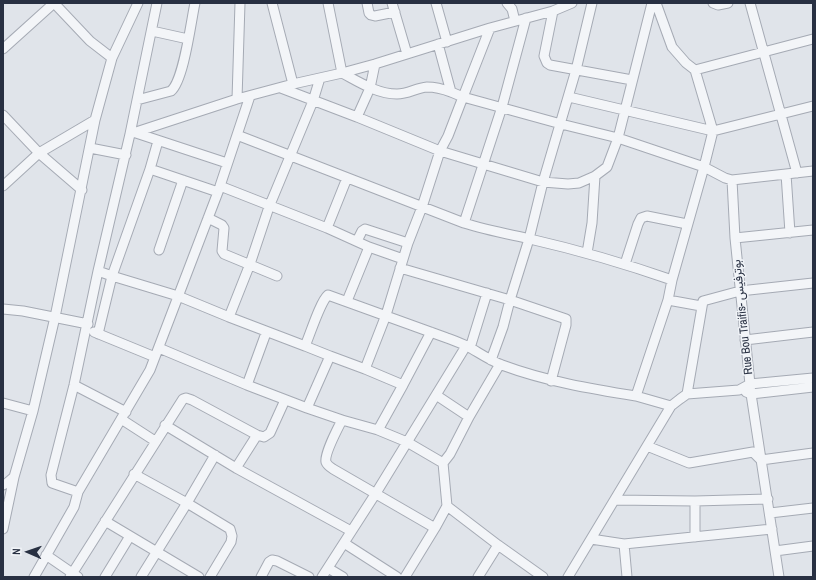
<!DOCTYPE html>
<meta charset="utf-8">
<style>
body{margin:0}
#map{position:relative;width:816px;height:580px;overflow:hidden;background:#e0e4ea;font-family:"Archivo Narrow",sans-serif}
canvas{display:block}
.frame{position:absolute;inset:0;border:4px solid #283042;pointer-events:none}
.north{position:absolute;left:8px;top:532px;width:40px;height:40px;-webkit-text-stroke:3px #f0f3f7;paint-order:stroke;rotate:272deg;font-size:11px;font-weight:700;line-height:16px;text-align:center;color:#283042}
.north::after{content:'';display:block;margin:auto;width:14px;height:18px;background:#283042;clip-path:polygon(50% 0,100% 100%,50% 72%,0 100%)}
</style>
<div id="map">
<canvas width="816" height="580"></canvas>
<div class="frame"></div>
<div class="north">N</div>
</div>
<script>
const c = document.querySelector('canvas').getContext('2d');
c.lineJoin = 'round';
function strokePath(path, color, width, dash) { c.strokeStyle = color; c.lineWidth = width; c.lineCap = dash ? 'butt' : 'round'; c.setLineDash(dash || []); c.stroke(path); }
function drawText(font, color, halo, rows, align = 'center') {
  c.font = font + ' "Archivo Narrow",Vazirmatn,sans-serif'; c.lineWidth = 3; c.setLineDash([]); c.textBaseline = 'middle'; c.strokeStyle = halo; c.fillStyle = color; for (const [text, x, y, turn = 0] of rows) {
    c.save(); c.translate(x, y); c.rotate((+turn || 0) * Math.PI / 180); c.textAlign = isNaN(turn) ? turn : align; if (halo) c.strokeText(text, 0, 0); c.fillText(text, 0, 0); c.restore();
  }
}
const minor = new Path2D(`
 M54 3 90 41 112 58
 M157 3 130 134 237 99 293 84 342 73 375 64 490 28 553 11 572 3
 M272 3 293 84
 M328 3 342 73C359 82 377 94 397 94 408 94 416 88 427 87 435 87 443 89 451 92
 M367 3 369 13 371 15 375 16 395 12
 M392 3 407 54
 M436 3 447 42
 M507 3 512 9 515 21
 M656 3 672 47 686 63 695 70 713 131 704 167 725 178 732 180 813 171
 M713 3 718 5 728 3
 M750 3 797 173
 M553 11 544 56 547 63 550 65 632 80
 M490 28 463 97 561 124 618 138 704 167 672 280
 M152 31 188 39
 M3 49 54 3
 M695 70 813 39
 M281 88 357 117 440 151 543 182 568 184 579 183 595 176 607 167 618 138 652 3
 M569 97 713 131 813 106
 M237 99 240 3
 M137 100 171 91C184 80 191 21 195 3
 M3 115 39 153 95 120 112 58 138 3
 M357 117 370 88 375 64
 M136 133 227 163
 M130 134 98 271 74 385 51 475 52 483 78 492 150 370 218 192 250 96
 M237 135 464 223C486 230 508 234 530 239 578 250 626 264 672 280L668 300
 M158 141 150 169 218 192
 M90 148 126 155
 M150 169 112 276 178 296 229 317
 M786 174 790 233
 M732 180 735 238 751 394 779 577
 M3 186 39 153 82 190
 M220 186 327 228 369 247
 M208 218 222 225 224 228 222 251 224 254 277 276
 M464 223 502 107 526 18
 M327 228 347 178
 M735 238 813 230
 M357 241 362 231 365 229 408 243
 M159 250 183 180
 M587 253 592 223 595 176
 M625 264 638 224 641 218 647 216 687 224
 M400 268 510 300 566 319V325L551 381
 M347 301 369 247 403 259
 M3 309 23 311 88 324
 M94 332 155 357
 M431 332 403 385 365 369 386 315 408 243 422 207 440 151 448 136 463 97 451 92 438 44
 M98 334 112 276 98 271
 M745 340 813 332
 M305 346 229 317 250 264 269 207 313 101 320 78
 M159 348 247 385 307 408
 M470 348 487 293
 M330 356 305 346C310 335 320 302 328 295L447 338C453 340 460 343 467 346 478 352 489 360 502 365 545 381 591 389 636 396
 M491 360 503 327 510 300 529 239 543 182 576 70 592 3
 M74 385 126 412
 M247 385 266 333
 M403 385 378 430 407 442 443 463
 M746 392 751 394 813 387
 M687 394 703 301 740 291 813 283
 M436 395 469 417
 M3 403 33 411
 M671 406 636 396 668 300 701 306
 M121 419 155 441
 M342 420 307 408 330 356 365 369
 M165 425 236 468 351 531
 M378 430 342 420C338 428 324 454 326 462 327 465 330 467 333 469L435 528
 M647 446 689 463 753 452 761 460
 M761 460 813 453
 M236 468 257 435
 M134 474 187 503 230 529 232 536 231 542 210 577
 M3 485 7 483 14 477 33 411 55 317 95 120
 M615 500 695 501
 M447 506 498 545 543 577
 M770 513 813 508
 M105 521 199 577
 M3 529 14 477
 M695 537V501L768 499
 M591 539 624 544 772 529
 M344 543 397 577
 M624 544 627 577
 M775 551 813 546
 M46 555 78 577
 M328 568 343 577
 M34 577 74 507 78 492
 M70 577 183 399 186 398 192 400 257 435 264 437 270 433 285 400
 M105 577 130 536
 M141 577 187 503 215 455
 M261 577 269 562 272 560 277 561 309 577
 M322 577 376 493 466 346
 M405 577 435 528 447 506 443 463 450 454 469 417 500 364
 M478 577 498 545
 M568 577 671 406 680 399 687 394 739 390 750 384 813 378`);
const streetNames = [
 ["Rue Bou Traifis- بوترفيس",743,317,-96]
];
strokePath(minor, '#a5aab4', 11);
strokePath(minor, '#f3f5f8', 9);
drawText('12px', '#283042', '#f0f3f7', streetNames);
</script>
